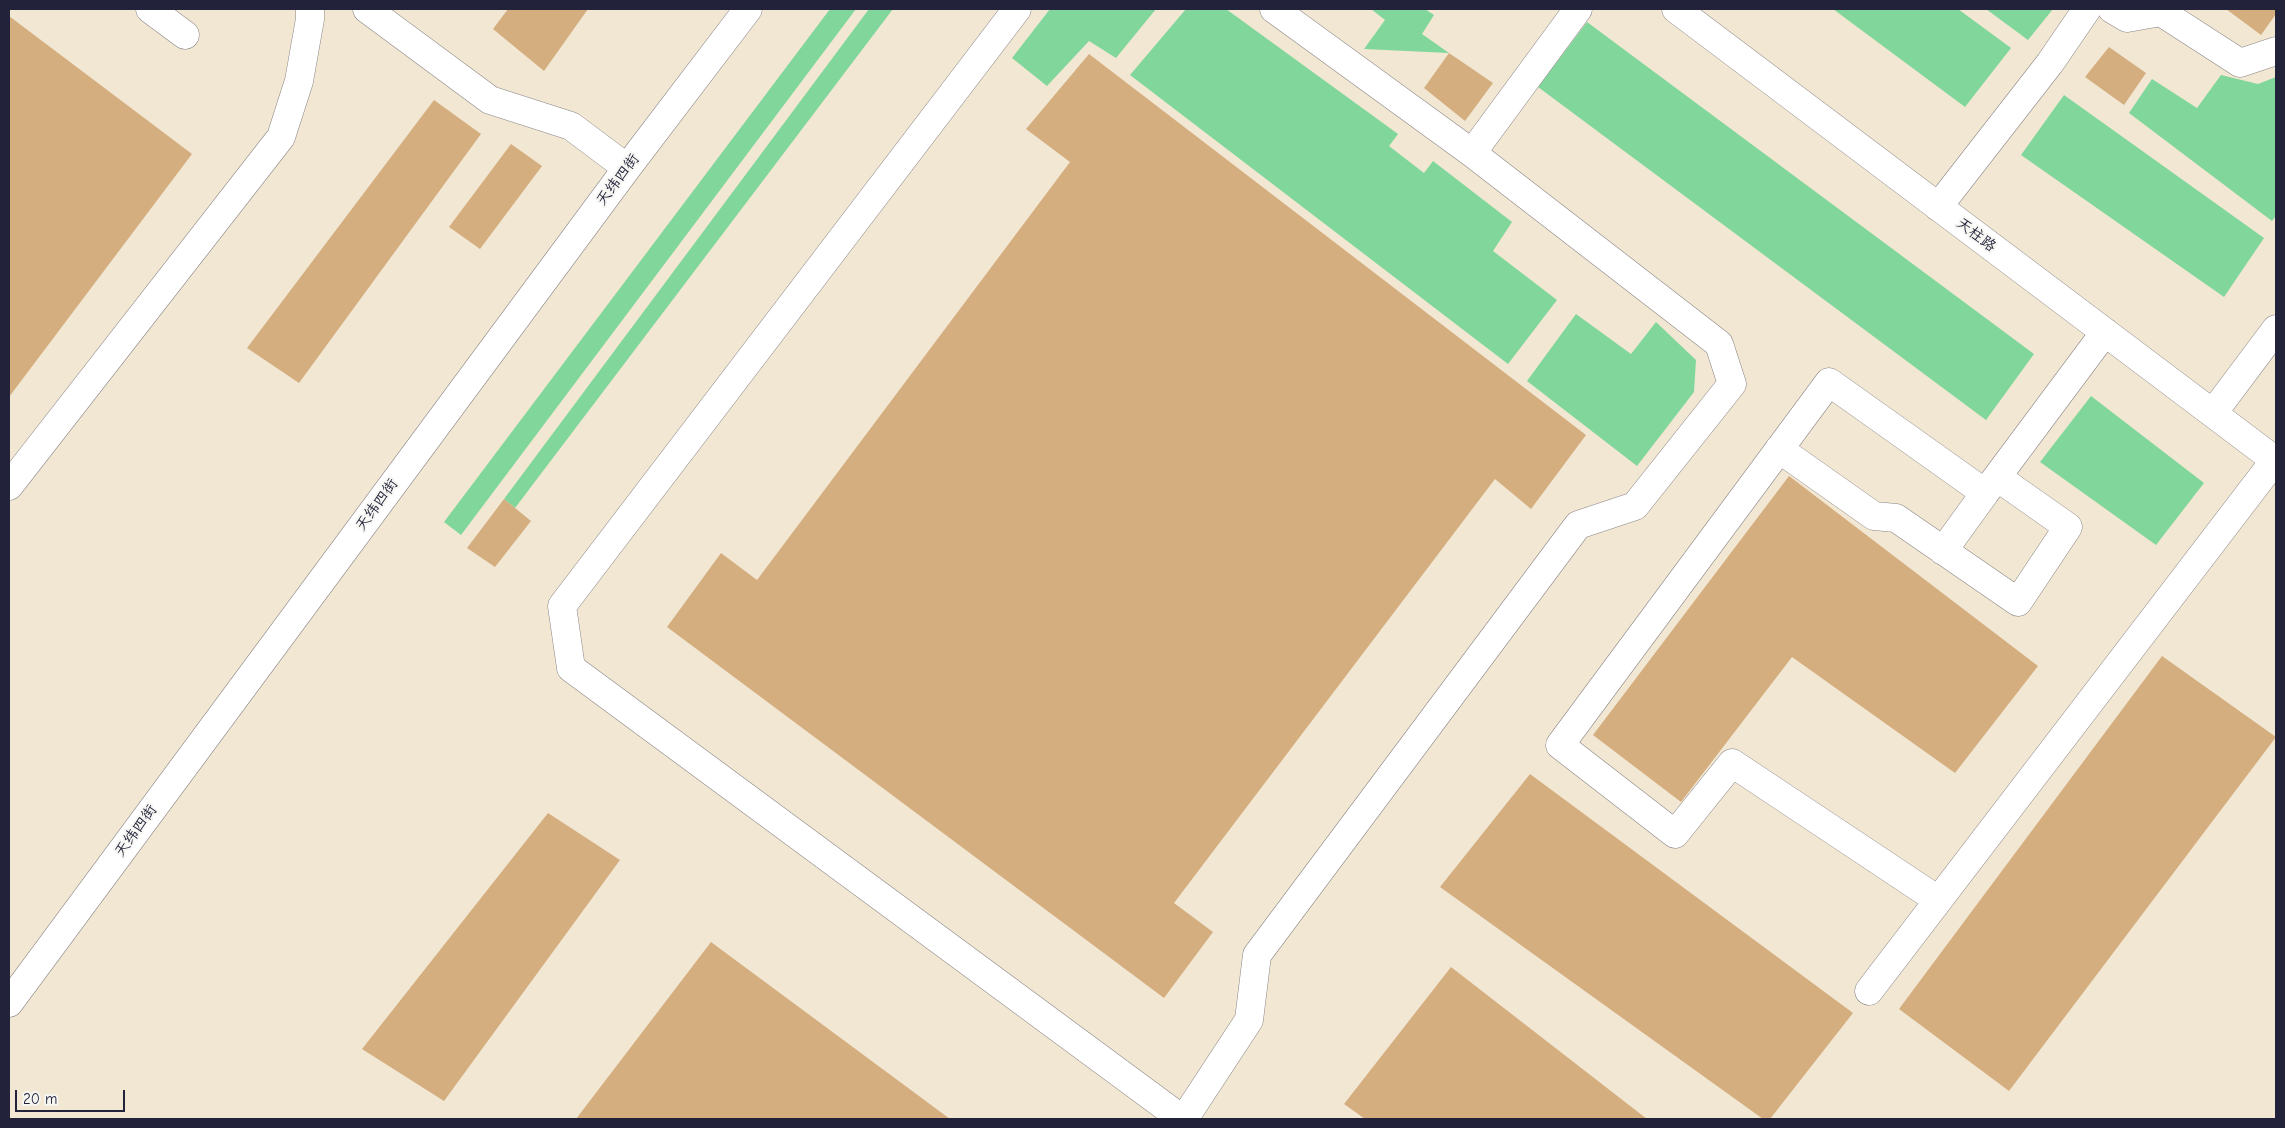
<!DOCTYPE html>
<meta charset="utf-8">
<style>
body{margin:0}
#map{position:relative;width:2285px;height:1128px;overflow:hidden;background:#f1e7d2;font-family:"Comic Neue",sans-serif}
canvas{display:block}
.frame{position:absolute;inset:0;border:10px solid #22223b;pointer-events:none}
.scale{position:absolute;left:15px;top:1090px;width:110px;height:22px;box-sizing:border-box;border:2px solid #22223b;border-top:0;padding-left:6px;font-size:15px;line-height:18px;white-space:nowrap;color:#22223b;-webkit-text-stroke:4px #f6f6f2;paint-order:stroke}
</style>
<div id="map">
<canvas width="2285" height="1128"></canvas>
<div class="frame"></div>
<div class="scale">20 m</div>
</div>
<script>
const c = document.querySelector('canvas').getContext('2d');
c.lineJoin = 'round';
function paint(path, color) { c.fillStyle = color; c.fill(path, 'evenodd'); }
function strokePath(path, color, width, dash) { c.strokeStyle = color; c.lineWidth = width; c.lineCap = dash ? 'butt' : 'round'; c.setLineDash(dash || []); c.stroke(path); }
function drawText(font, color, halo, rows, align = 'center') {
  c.font = font + ' "Comic Neue","LXGW WenKai TC",sans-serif'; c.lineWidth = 4; c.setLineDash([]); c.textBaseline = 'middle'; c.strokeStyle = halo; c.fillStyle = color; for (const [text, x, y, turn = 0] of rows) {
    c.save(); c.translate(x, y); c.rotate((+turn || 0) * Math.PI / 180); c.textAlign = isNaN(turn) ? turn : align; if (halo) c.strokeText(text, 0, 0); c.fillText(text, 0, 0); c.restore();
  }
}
const green = new Path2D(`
 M830 9H856L461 535 444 522Z
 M869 9H893L515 508 504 499Z
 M1050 9H1156L1116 58 1089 41 1047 86 1012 58Z
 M1186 9H1226L1398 134 1389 146 1424 173 1433 161 1512 222 1493 251 1557 300 1508 364 1130 75Z
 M1371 9H1425L1434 15 1422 34 1449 53 1364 49 1385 20Z
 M1833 9H1958L2011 48 1965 107Z
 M1986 9H2053L2028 40Z
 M1587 22 2034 354 1986 420 1538 87Z
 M2221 75 2258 84 2276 77V216L2272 221 2129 113 2152 79 2197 108Z
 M2064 95 2264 238 2224 297 2021 155Z
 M1576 314 1631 354 1656 322 1696 360 1694 392 1637 466 1527 381Z
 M2091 396 2204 483 2156 545 2040 462Z`);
const building = new Path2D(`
 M508 9H588L544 71 493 29Z
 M2226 9H2276V14L2261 35Z
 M9 16 192 154 9 397Z
 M2109 47 2146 73 2124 105 2085 77Z
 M1449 53 1493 83 1465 121 1424 88Z
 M1089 54 1586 435 1531 509 1495 479 1174 903 1213 932 1164 998 667 627 721 553 757 580 1070 162 1026 129Z
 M434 100 481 134 299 383 247 348Z
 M511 144 542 166 480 249 449 227Z
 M1789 476 2038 666 1955 773 1792 657 1681 802 1593 735Z
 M504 499 531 521 495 567 467 548Z
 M2162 656 2276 737 2009 1091 1899 1009Z
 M1530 774 1853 1013 1770 1119H1763L1440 887Z
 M548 813 620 860 444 1101 362 1049Z
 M711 942 950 1119H576Z
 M1451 967 1647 1119H1365L1344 1104Z`);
const minor = new Path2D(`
 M150 9 185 35
 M367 9 490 100 571 126 627 168
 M1017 9 562 606 571 668 1182 1119
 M1676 9 2276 461
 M2112 9 2127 18 2161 12 2240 63 2276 51
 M1472 153 1578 9
 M1938 207 2050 63 2087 9
 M2213 413 2276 329
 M1779 449 1874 516 1896 518 2018 602 2068 527 1997 477
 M9 486 281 137 299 81 310 19V9
 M1943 551 1985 493
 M1938 900 1732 763 1675 834 1560 745 1829 382 1985 493 2105 332
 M1869 991 2275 460
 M9 1003 627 168 748 9
 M1184 1119 1249 1020 1257 955 1578 525 1635 506 1732 384 1719 344 1472 153 1274 9`);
const streetNames = [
 ["天纬四街",618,180,-53],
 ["天柱路",1976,235,37],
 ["天纬四街",377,505,-54],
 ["天纬四街",136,831,-54]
];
paint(green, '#81d79b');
paint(building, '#d5ae80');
strokePath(minor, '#8a8486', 29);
strokePath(minor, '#fff', 28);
drawText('15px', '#22223b', '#f6f6f2', streetNames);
</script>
